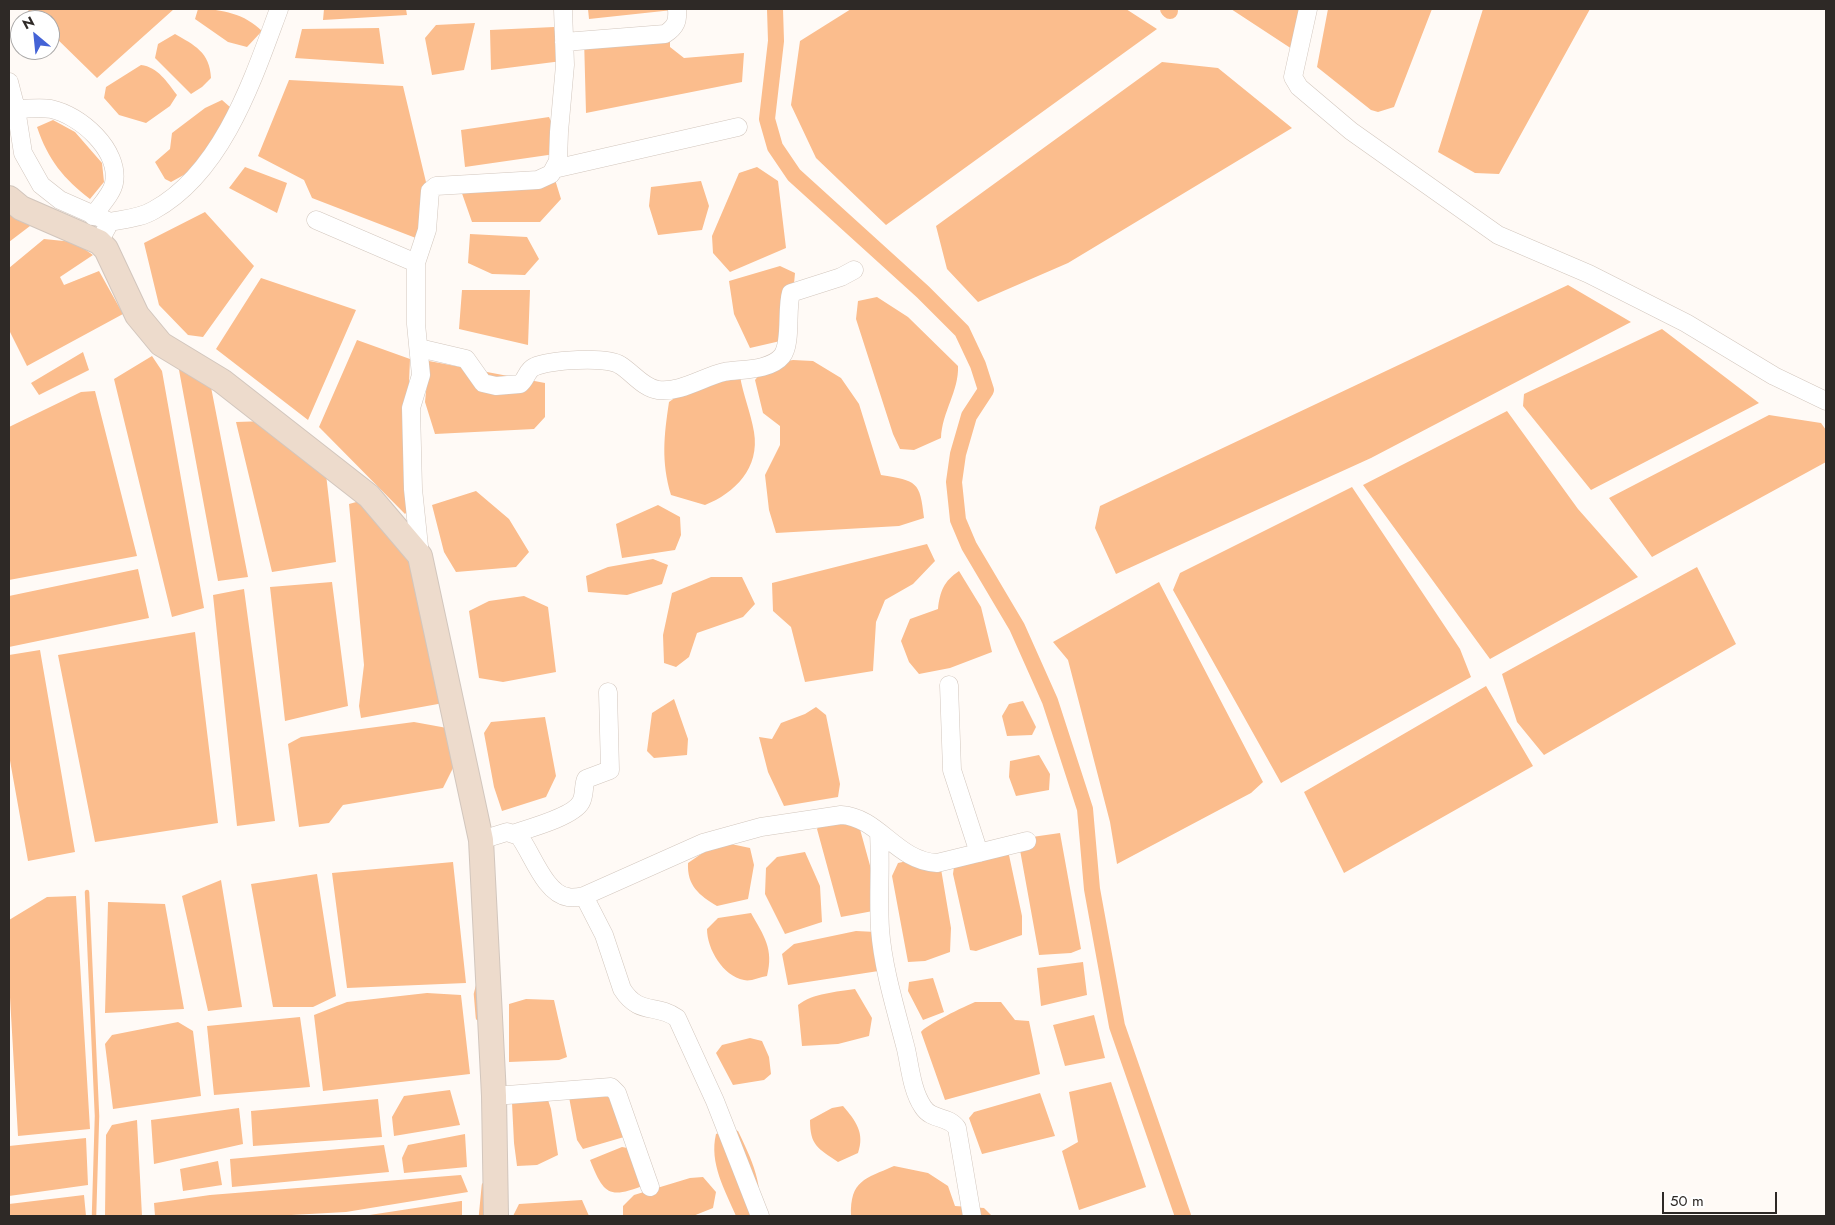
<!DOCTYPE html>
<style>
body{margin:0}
#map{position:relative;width:1835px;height:1225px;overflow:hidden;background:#fffaf6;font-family:Jost,sans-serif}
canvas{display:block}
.frame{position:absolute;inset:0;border:10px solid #2e2926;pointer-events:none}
.north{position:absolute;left:10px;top:10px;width:50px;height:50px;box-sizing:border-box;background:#fff;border:1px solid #aba9a8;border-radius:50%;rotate:332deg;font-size:14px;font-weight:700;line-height:20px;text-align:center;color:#2e2926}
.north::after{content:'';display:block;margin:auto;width:18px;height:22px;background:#4463d6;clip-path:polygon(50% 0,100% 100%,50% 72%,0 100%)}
.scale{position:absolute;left:1662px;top:1192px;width:115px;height:22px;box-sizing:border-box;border:2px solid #2e2926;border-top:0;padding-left:6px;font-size:15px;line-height:18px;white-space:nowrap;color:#2e2926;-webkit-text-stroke:4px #fff;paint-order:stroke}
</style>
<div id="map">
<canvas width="1835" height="1225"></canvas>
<div class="frame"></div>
<div class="north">N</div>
<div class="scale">50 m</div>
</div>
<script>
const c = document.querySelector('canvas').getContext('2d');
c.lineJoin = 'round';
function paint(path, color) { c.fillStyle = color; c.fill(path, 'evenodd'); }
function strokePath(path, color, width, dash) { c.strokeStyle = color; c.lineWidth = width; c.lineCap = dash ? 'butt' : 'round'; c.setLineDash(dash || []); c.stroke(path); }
const water = new Path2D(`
 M174 9 97 78 50 32V20H38L28 10Z
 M198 9C222 9 245 14 262 31L247 47 228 42 195 19Z
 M324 9H406L407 15 323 20Z
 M588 9H682L589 19Z
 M851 9H1126L1157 29 886 225 816 158 791 105 800 41Z
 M1231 9H1305L1292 49Z
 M1328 9H1432L1394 107 1378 112 1371 110 1317 67Z
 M1483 9H1590L1499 174 1475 173 1438 152Z
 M475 23 464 70 432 75 425 38 436 25Z
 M670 25V47L684 58 744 53 742 82 586 113 584 38Z
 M554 27 562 61 491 70 490 30Z
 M379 28 384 64 295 58 302 29Z
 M175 34C194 45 210 52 211 78L202 87 191 94 155 58 158 44Z
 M1162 62 1218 68 1292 128 1068 263 978 302 947 269 936 226Z
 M141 65C158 67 167 82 177 95L170 106 146 123 119 115 104 98 106 87Z
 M289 80 403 86 431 203 421 240 312 198 304 180 258 156Z
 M222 100 230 107 225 127 191 171 171 182 165 179 155 162 170 149 172 133 205 108Z
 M549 117 555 130V154L465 167 461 130Z
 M53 120 75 132 102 163 104 182 90 199C64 179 48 160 37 127Z
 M245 167 287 183 277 213 229 188Z
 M757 167 778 181 786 248 730 272 713 253 712 236 739 173Z
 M553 173 561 199 540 222H472L458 182Z
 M701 181 709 206 702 230 658 235 649 206 651 187Z
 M9 206 30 226 9 242Z
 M205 212 254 266 203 337 188 335 159 305 144 243Z
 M470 234 527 237 539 259 525 275 492 274 468 263Z
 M44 239 74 242 93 255 60 277 64 285 99 271 123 314 27 366 9 330V268Z
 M780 266 795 273 789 339 750 348 734 314 729 281Z
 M261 278 356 310 308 420 216 349Z
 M1568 285 1631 322 1371 458 1116 574 1095 528 1100 506Z
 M462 290H530L528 345 459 329Z
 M877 297 908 317 958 366C959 391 942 412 941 438L914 450 900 449 893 434 856 319 858 301Z
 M1662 329 1759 403 1591 490 1523 406 1524 394Z
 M357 340 410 359 405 478 409 510 405 514 319 427Z
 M83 352 89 370 39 395 31 383Z
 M152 356 162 371 204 608 172 617 114 379Z
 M793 360 813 361 841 378 859 404 881 475C917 481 920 481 924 518L899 526 776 533 769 510 765 475 780 445V426L763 413 755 380C765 367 777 362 793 360Z
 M429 361 545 383V417L534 429 435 434 425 402Z
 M194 369 210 382 248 577 218 581 179 370Z
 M740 376C743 395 751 413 754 432 760 468 735 493 705 505L671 495C661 461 664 436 669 402L694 384Z
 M95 391 137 556 9 580V427L81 392Z
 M1507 411 1578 509 1638 577 1490 659 1363 485Z
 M1769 415 1821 423 1826 430V462L1652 557 1609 498Z
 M266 421 326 474 336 562 272 572 236 422Z
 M1352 487 1460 649 1471 677 1281 783 1173 590 1180 573Z
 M476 491 509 519 529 552 516 567 456 572 444 552 432 505Z
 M360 501 416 565 449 702 361 718 359 706 364 665 349 504Z
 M658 505 680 517 681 535 675 550 622 558 616 524Z
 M927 544 935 561 913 584 885 600 876 622 873 671 805 682 791 627 773 611 772 583Z
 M653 559 668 565 662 584 627 595 588 592 586 576 608 567Z
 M1697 567 1736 644 1544 755 1517 722 1502 674Z
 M138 569 149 618 9 647V596Z
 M959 571 981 607 992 652 950 668 919 674 909 662 901 641 910 619 938 609C940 591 944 581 959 571Z
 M711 577H742L755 604 743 617 697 633 689 657 676 667 664 663 663 635 672 593Z
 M332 582 348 706 285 721 270 587Z
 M1159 582 1263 782 1251 793 1117 864 1110 822 1068 660 1053 642Z
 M244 589 275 821 237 826 213 595Z
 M524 596 548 607 556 672 503 682 479 678 469 611 489 601Z
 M195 632 218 823 95 842 58 655Z
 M40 650 75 852 28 861 9 755V655Z
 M1486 686 1533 766 1344 873 1304 792Z
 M674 699 688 739 687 755 654 758 647 751 652 713Z
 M1023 701 1036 727 1032 735 1007 736 1002 716 1009 704Z
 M816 707 826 715 840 784 838 797 784 806 768 772 759 737 772 739 781 723 805 714Z
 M545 717 556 776 546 797 502 811 494 787 484 733 491 722Z
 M414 722 447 728 458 758 443 788 343 805 329 823 299 827 288 744 301 737Z
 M1039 755 1050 774 1049 790 1016 796 1009 777 1010 761Z
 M823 820 858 822 874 880 873 911 841 917 817 829Z
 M1060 833 1081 949 1071 953 1039 955 1018 839Z
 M1006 841 1022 916V935L976 951 970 950 953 874 955 859Z
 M731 844 750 848 754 865 748 899 717 906C699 895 687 886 688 863L704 852Z
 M805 852 820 886 822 922 785 934 765 894 766 868 777 857Z
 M921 858 940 863 951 928 950 952 925 961 908 962 892 876 898 863Z
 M453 862 466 983 347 988 332 873Z
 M317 874 336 996 313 1007H273L251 884Z
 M221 880 242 1007 208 1011 182 896Z
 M76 896 90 1129 18 1136 9 980V920L47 897Z
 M108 902 165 904 184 1009 105 1013Z
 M751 913C764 936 774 949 767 976 760 977 750 982 744 980 723 976 707 949 707 929L718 918Z
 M856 931 876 932 885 970 788 985 782 954 794 944Z
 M1083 962 1087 995 1041 1006 1037 968Z
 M933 978 944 1012 923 1020 908 991 909 982Z
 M855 989 872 1018 869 1036 838 1044 802 1046 798 1005C813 993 837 992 855 989Z
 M427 993 461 995 470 1074 323 1091 314 1015 347 1002Z
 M526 999 554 1000 567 1057 559 1060 509 1062V1004Z
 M975 1002H1001L1015 1020 1029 1021 1040 1074 945 1100 921 1032C926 1025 965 1006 975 1002Z
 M1094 1015 1105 1058 1065 1066 1053 1025Z
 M300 1017 310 1087 214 1095 207 1026Z
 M178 1022 193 1031 201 1096 113 1109 105 1044 112 1035Z
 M750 1038 762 1041 769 1057 771 1074 764 1080 733 1085 716 1053 722 1045Z
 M1111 1082 1146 1187 1079 1210 1062 1151 1078 1142 1069 1092Z
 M618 1088 624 1137 583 1149 577 1140 569 1097Z
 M450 1090 460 1125 394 1136 392 1117 404 1096Z
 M1040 1093 1055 1136 982 1154 969 1118 974 1112Z
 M547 1097 551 1109 558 1155 537 1165 517 1166 514 1143 512 1103Z
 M378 1099 382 1137 253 1146 251 1111Z
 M843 1106C856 1121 865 1133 858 1153L838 1162C818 1148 810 1146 810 1120L832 1108Z
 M239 1108 243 1144 154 1164 151 1120Z
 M137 1120 142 1216H105L106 1135 112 1125Z
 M732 1129 738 1131C750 1156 767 1190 756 1216H736C725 1190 709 1163 716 1134Z
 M465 1134 467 1167 404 1173 402 1158 408 1145Z
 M86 1138 88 1185 9 1196V1146Z
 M384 1145 389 1172 232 1187 230 1159Z
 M622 1147 639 1150 645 1185C609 1199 604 1195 590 1160Z
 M218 1161 222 1185 183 1191 180 1169Z
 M894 1166 928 1173 948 1186 955 1206 984 1208 992 1216H851C850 1180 865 1179 894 1166Z
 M461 1175 468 1192 346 1212 273 1216H155L154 1203 210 1195Z
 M703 1177 716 1192 713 1208 693 1216H623V1206L634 1195 690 1178Z
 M84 1195 86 1216H9V1204Z
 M582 1200 589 1216H513L519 1204Z
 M462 1201V1216H363L461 1201Z`);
const stream = new Path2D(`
 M87 892 97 1116 94 1216
 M478 986 476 994 478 1018
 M481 1216 484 1185`);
const canal = new Path2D(`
 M775 9 776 41 767 119 775 147 794 175 923 292 962 331 978 365 986 390 969 416 958 454 954 482 958 520 969 546 1017 627 1050 701 1085 809 1092 889 1117 1026 1183 1216
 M1168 9 1170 11`);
const street = new Path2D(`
 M1308 9 1293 77 1299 87 1351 131 1498 235 1589 274 1686 323 1774 376 1826 401
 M564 42 665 34C676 27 678 21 677 9
 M9 82 16 109 23 153 41 185 60 200 110 222
 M16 109C28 109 41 107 51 109 80 115 120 150 114 183 112 194 99 207 93 216
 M554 169 738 127
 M316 220 416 263
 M99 242 110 222C125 219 141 218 154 210 223 172 253 79 279 9
 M419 348 466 359 483 383 496 386 520 384C526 380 527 370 534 367 549 360 607 356 620 365 632 372 643 388 658 390 680 393 703 377 724 372 740 369 770 371 782 356 792 343 786 309 791 293L841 277 854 270
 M420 556 413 489 411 408 421 375 416 324V263L427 230 430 191 436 186 538 180 551 174 558 161 559 132 565 65 563 9
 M949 685 952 770 979 853
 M515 833C531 828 574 816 581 802 585 795 583 786 586 779L610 770 608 692
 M879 833C881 865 878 897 880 929 883 969 896 1010 906 1049 910 1067 912 1091 923 1107 932 1121 948 1115 957 1128L972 1216
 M481 840 507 832 519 836C532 853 545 894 568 897 573 898 579 897 584 896L703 843 761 827 841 815C879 817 896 861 937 863L1027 841
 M584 896 604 935 622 989C639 1016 656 1003 677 1018L715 1101 760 1216
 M494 1096 611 1087 617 1093 650 1187`);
const secondary = new Path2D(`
 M9 198 21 208 99 242 106 249 137 315 161 344 222 381 369 496 420 556 481 840 494 1096 496 1216`);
paint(water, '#fbbd8d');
strokePath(stream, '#fbbd8d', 4.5);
strokePath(canal, '#fbbd8d', 16);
strokePath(street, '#d2c6bd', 19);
strokePath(secondary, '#d2c6bd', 26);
strokePath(street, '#fff', 18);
strokePath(secondary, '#eddbcc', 24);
</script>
